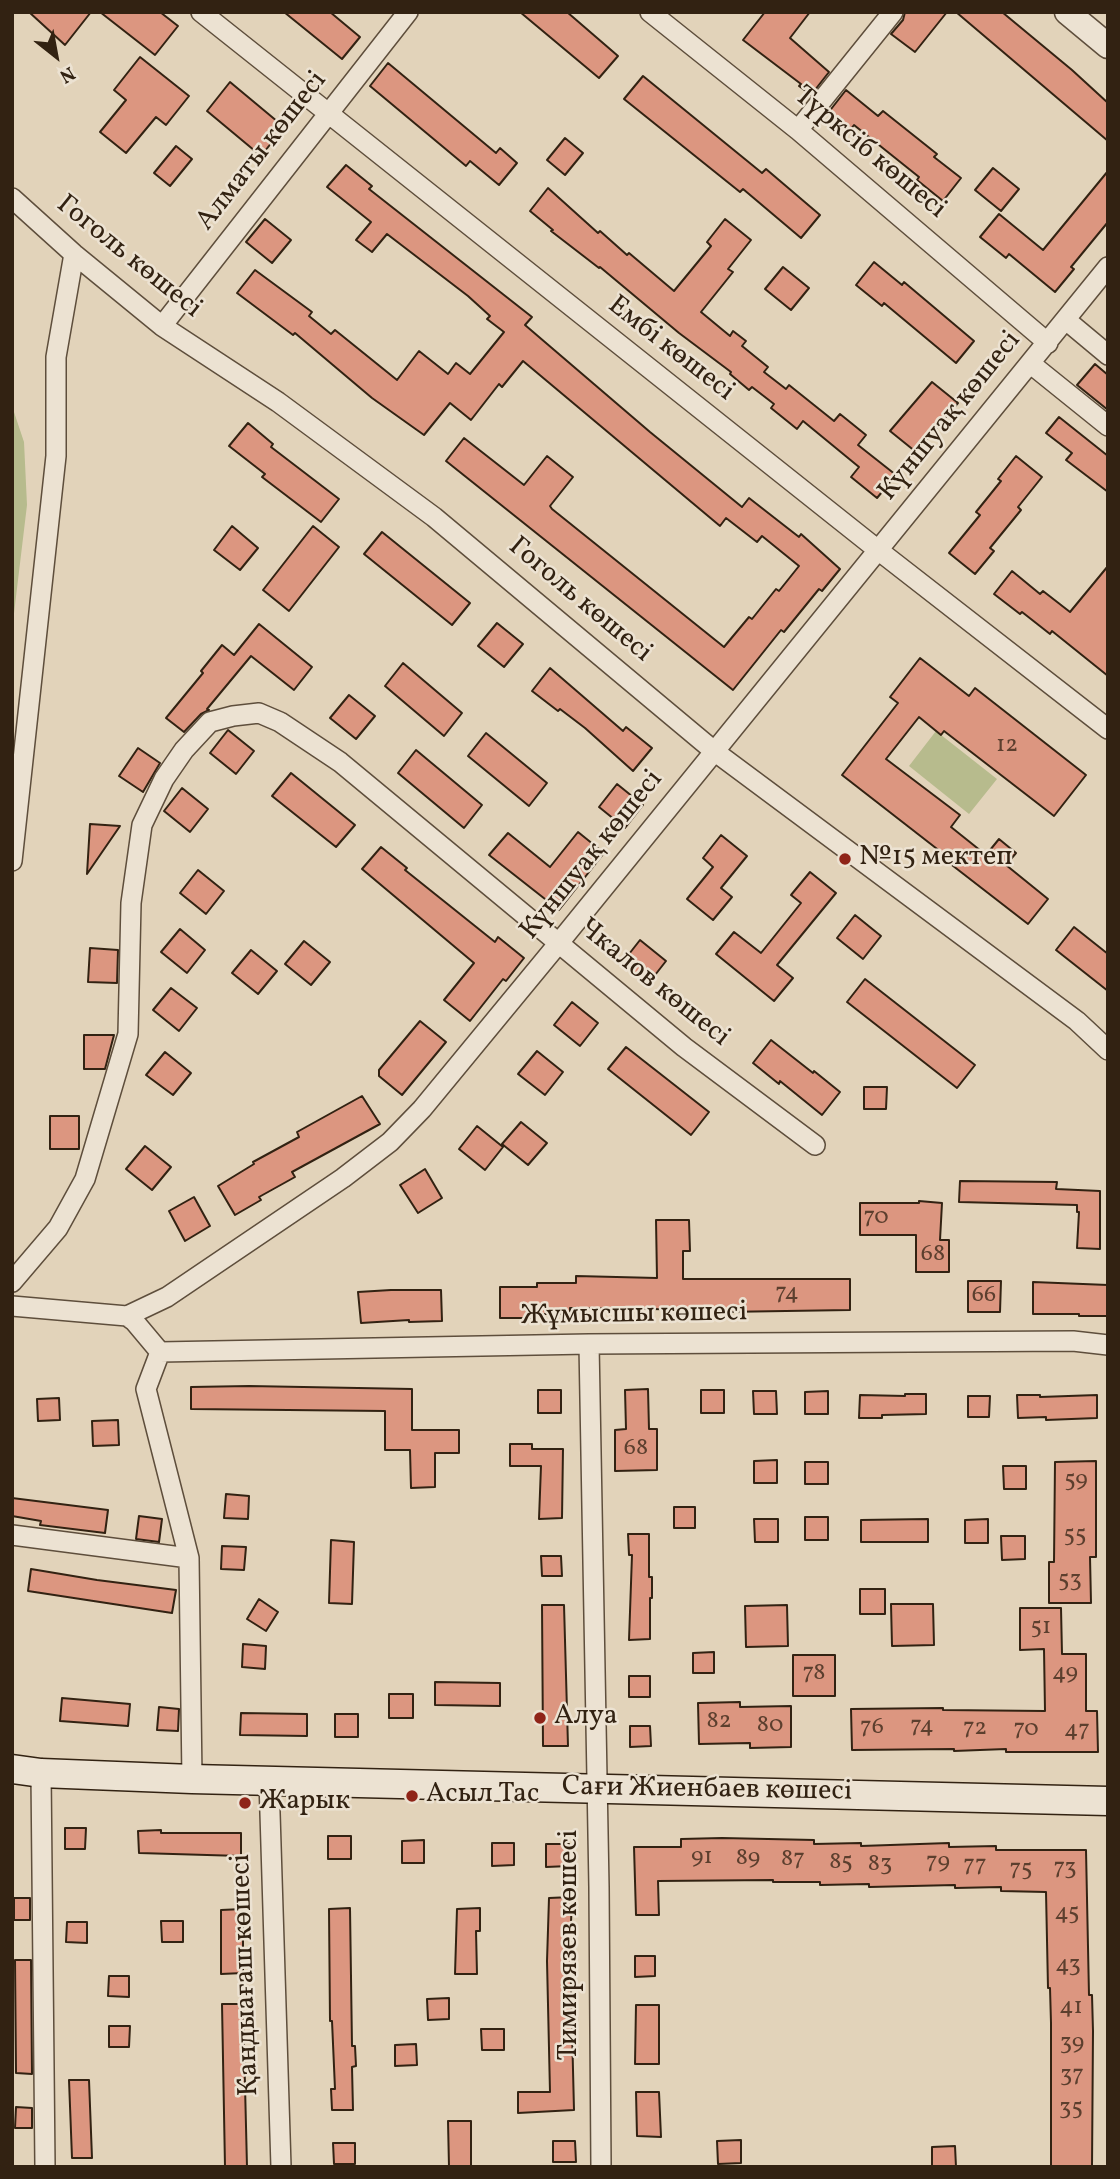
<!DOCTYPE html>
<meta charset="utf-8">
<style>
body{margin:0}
#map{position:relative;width:1120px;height:2179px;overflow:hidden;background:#e2d3ba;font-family:Vollkorn,serif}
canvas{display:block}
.frame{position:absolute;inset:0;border:14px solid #322212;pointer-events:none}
.north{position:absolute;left:21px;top:21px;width:70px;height:70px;-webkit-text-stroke:5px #ece2d2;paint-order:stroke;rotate:149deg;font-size:19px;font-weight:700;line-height:28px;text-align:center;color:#322212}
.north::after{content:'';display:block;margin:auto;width:24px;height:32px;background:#322212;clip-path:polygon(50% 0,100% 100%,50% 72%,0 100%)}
</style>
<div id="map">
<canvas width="1120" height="2179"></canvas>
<div class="frame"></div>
<div class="north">N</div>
</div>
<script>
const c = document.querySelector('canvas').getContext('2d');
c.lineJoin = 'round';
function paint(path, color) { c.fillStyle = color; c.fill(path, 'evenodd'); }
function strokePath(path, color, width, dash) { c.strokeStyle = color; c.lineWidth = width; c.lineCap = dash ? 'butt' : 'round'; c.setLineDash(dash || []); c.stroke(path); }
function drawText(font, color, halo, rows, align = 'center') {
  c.font = font + ' Vollkorn,serif'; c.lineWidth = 5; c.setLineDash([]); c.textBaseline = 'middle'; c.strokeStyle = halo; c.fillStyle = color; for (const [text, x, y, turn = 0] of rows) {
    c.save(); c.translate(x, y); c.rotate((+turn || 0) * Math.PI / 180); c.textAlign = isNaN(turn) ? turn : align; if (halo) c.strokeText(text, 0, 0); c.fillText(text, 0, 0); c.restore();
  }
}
const green = new Path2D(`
 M12 406 24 442 27 505 12 630Z
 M936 731 997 779 969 814 909 766Z`);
const building = new Path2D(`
 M29 12H91L65 45Z
 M100 12H160L178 26 155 55Z
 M284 12H330L360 37 342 59Z
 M520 12H567L618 56 599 78Z
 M765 12H810L790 38 829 72 811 95 799 86 801 84 743 40Z
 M905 12H947L915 52 891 34 903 20Z
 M956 12H1002L1072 70 1108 103V141Z
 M140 57 189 96 166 125 156 117 126 153 100 132 126 100 114 90Z
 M388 63 496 153 500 148 517 163 499 185 470 161 466 166 370 86Z
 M643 76 762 173 766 169 820 215 801 238 743 189 740 192 624 99Z
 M230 82 284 127 261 156 207 111Z
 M846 90 878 116 883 111 937 154 934 157 961 178 943 201 917 180 919 177 854 125 850 130 828 113Z
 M565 138 583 153 565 175 547 160Z
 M176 146 192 159 170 186 154 173Z
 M346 165 372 186 369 189 532 317 525 325 650 432 742 507 749 498 799 537 801 534 840 569 822 591 819 589 784 632 781 630 733 690 446 461 464 438 524 485 547 456 573 477 550 506 552 509 724 647 749 617 752 619 776 589 779 591 799 566 762 536 757 542 726 518 720 526 523 361 502 387 499 384 471 420 450 403 424 435 372 398 295 333 293 335 237 293 255 270 312 312 309 316 331 334 335 330 397 380 419 351 448 374 456 363 470 374 504 332 487 319 490 316 468 296 387 234 372 252 356 240 371 222 327 187Z
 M993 168 1019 189 1001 211 975 190Z
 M1108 171V222L1071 267 1074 269 1055 292 1009 254 1006 258 980 237 999 214 1043 250Z
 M548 188 598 233 600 231 627 255 629 253 674 291 711 246 707 242 725 219 751 240 728 269 733 272 701 312 730 336 733 331 746 341 742 346 768 367 764 372 786 389 789 385 834 421 840 414 866 435 858 445 896 475 877 498 851 477 859 467 803 421 797 429 771 408 774 404 752 387 749 390 730 374 731 372 679 333 600 267 599 268 551 231 553 230 530 211Z
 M265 219 291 240 272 263 246 242Z
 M874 262 902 285 904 282 974 341 956 363 884 303 882 306 856 285Z
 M783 267 809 288 791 310 765 289Z
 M1095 364 1108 375V410L1077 385Z
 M932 382 958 403 916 452 890 431Z
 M1059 417 1108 456V492L1066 460 1072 453 1046 433Z
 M248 423 273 444 271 447 339 499 321 522 262 477 265 474 229 446Z
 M1016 456 1042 477 1018 507 1021 510 990 548 994 551 975 574 949 553 980 515 976 512 1001 481 998 479Z
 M232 526 258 548 240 570 214 550Z
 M313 526 339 547 289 611 263 590Z
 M382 532 470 603 452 625 364 554Z
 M1108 566V676L1052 631 1050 634 1022 612 1020 614 994 594 1012 571 1040 594 1043 591 1070 612Z
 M497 623 523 644 504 667 478 646Z
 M259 624 312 667 294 690 251 656 207 709 209 710 201 714 184 732 166 718 203 673 201 671 222 645 234 655Z
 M920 658 969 696 975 688 1086 775 1054 816 944 731 941 735 919 717 886 759 960 815 951 827 986 855 999 839 1016 853 1006 865 1048 899 1028 924 948 862 950 859 842 775 898 703 890 697Z
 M403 663 462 713 444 736 385 686Z
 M550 668 623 731 626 727 652 748 633 771 585 728 560 709 558 711 532 691Z
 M349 695 375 716 356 739 330 718Z
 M228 730 254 751 236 774 210 753Z
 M486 733 547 783 529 806 468 756Z
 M138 748 160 763 143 792 119 776Z
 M416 750 482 805 464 828 398 773Z
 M291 773 355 825 336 847 272 796Z
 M617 784 643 805 625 828 599 807Z
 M182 788 208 809 190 832 164 811Z
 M90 824 120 826 87 874Z
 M578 832 604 853 559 910 489 855 508 833 550 867Z
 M721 835 747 856 721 888 732 897 713 920 687 899 713 867 703 858Z
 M381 847 407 868 405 870 495 942 498 937 524 958 506 981 503 979 470 1021 444 1000 474 963 362 869Z
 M198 870 224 891 206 914 180 893Z
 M810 872 836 893 777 965 793 978 774 1001 716 954 734 932 761 953 801 903 791 895Z
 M855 915 881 936 863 959 837 938Z
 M1074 927 1108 954V991L1056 950Z
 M180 929 205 950 187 973 161 952Z
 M640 940 666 961 648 984 622 963Z
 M304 941 330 962 311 985 285 964Z
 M90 948 118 950 117 983 88 982Z
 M251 950 277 971 258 994 232 973Z
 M865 979 975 1065 957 1088 847 1002Z
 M171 988 197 1008 179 1031 153 1010Z
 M572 1002 598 1023 580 1046 554 1025Z
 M420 1021 446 1042 402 1095 379 1076V1070Z
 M84 1035H114L105 1069H84Z
 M771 1040 813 1073 814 1071 840 1092 822 1115 780 1081 779 1084 753 1063Z
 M626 1047 709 1112 691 1135 608 1069Z
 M537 1051 563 1072 545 1095 518 1074Z
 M165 1052 191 1073 173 1095 146 1075Z
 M864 1087H887L886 1109H864Z
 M362 1096 380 1124 292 1172 295 1177 259 1197 261 1200 235 1215 218 1186 254 1164 253 1162 299 1137 297 1132Z
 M50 1116H79V1149H50Z
 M521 1122 547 1143 528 1165 502 1144Z
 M477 1126 503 1147 485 1170 459 1149Z
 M145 1146 171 1167 152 1190 126 1169Z
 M425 1169 442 1198 418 1213 400 1185Z
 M960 1181 1057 1182 1056 1189 1100 1191V1249L1077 1248 1079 1212H1077V1205L959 1202Z
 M194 1197 210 1226 185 1241 169 1211Z
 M919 1201 942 1203 940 1240H949V1272H916V1235H860V1203H919Z
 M656 1220H689L690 1251H683V1279H850V1310L722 1312V1310L570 1308V1314H533V1318H500V1287H537V1283H576V1276L657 1278Z
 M968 1281H1001L1000 1312H968Z
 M1033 1282 1108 1285V1316H1079V1314H1033Z
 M391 1290H441L442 1321 409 1322V1320L361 1323 358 1292Z
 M249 1386 412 1389V1430H459V1453H435V1487L411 1488 410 1450H385V1411L191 1409V1387Z
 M648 1389 649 1429H657V1470L615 1471V1430L626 1429 625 1390Z
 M538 1390H561V1413H538Z
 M701 1390H724V1413H701Z
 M753 1391H776L777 1414H754Z
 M828 1391V1414H805V1392Z
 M905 1394H926V1414L882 1415V1418H859L860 1395 905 1396Z
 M1017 1395H1040V1397L1097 1395V1418L1046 1420V1417L1018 1418Z
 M968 1396H990L989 1417H968Z
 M59 1398 60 1420 38 1421 37 1399Z
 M118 1420 119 1445 93 1446 92 1421Z
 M510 1444H532V1449H563L562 1518 539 1519 541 1466H510Z
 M777 1460V1483H754V1461Z
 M1096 1461V1557H1090L1091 1603H1049V1562H1054L1055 1462Z
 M805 1462H828V1484H805Z
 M1003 1466H1026V1489H1004Z
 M226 1494 249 1496 248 1519 224 1518Z
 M12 1498 108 1510 105 1533 40 1525 41 1521 12 1516Z
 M674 1507H695V1528H674Z
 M139 1516 162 1519 159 1542 136 1539Z
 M805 1517H828V1540H805Z
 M754 1519H778V1542H755Z
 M928 1519V1542H861V1520Z
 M988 1519V1543H965V1520Z
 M628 1534H649V1577H652V1598H650V1639L629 1640 632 1555H629Z
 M1001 1536H1025V1559L1002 1560Z
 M331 1540 354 1542 352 1604 329 1603Z
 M222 1546 246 1547 244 1570 221 1569Z
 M541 1556H561L562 1576H542Z
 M31 1569 97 1580 176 1590 172 1613 28 1591Z
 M860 1589H885V1614H860Z
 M259 1599 278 1612 266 1631 247 1619Z
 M891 1604H933L934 1645 892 1646Z
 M542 1605H564L568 1746H543Z
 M787 1605 788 1646 746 1647 745 1606Z
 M1020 1608H1061L1062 1654H1086V1711H1097L1098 1752H1006V1749L954 1751V1749L852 1750 851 1709 943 1708V1710L1045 1711 1044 1649 1020 1650Z
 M243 1644 266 1646 265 1669 242 1667Z
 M714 1652V1673H693V1653Z
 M793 1655H835V1696H793Z
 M629 1676H650V1697H629Z
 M435 1682 500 1683V1706L435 1705Z
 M389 1694H413V1718H389Z
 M62 1698 130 1704 128 1726 60 1721Z
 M740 1702V1707L791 1706V1747L750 1748V1743L699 1744 698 1703Z
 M159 1707 179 1709 178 1731 157 1730Z
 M241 1713 307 1714V1736L240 1735Z
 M335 1714H358V1737H335Z
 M630 1726H650L651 1746 630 1747Z
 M65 1828H86L85 1849H65Z
 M161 1830V1833H241V1856L139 1853 138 1831Z
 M328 1836H351V1859H328Z
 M722 1838 814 1840V1844L861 1843V1846L949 1843V1847L996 1846V1850H1086L1089 1995H1092L1093 2031 1092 2167H1051V2023L1050 1988H1048L1046 1892 1001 1891V1887L955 1888V1885L869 1887V1884L820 1885V1882H773V1880L658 1881 659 1915H636L634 1847H681V1839Z
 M424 1840V1863H402V1841Z
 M492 1843H514V1865L492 1866Z
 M546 1844H569V1866L546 1867Z
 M572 1897 570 1949 574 2110 518 2113V2092H550L547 1961 549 1898Z
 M14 1898H30V1920H14Z
 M350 1908 352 2046H355L356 2066 352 2067 353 2110H332L331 2089H335L332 2021H330L329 1909Z
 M480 1908V1931H476L477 1974H455L457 1909Z
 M243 1909V1973L221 1974V1910Z
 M161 1921H183V1942H162Z
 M67 1922H87V1943L66 1942Z
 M635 1956H655V1976L635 1977Z
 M15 1960H31L32 2074 16 2073Z
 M109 1976H129V1997L108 1996Z
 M449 1998V2019L428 2020 427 1999Z
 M222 2004H243L247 2167H225Z
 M636 2005H659V2064H635Z
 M109 2026H130L129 2047H109Z
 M481 2029H504V2050H482Z
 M416 2044 417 2065 395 2066V2045Z
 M69 2080H89L92 2158H72Z
 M636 2092H659L661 2137 637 2136Z
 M16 2107 32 2108V2128H15Z
 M448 2121H471V2167H449Z
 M741 2140V2163L718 2164 717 2141Z
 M553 2141H575L576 2162H553Z
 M333 2143H355V2164H334Z
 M955 2146 956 2167H932V2147Z`);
const minor = new Path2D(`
 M201 12 878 550 1108 729
 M650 12 798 130 1048 343
 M798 130 893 12
 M12 198 74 254 162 326 278 402 434 517 714 751 1077 1021 1108 1050
 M1066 320 1108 355
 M162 326 408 12
 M1031 364 1108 426
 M12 861 56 456V357L74 254
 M12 1282 58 1228 85 1179 128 1034 131 903 142 825 164 779 184 750 210 722 233 716 259 713 280 722 340 762 684 1047 815 1145
 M12 1306 127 1316 167 1297 343 1178 390 1142 422 1109 558 944 1108 267
 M127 1316 134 1321 160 1352
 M589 1344 599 1887 601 2167
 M160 1352 589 1344 1073 1341 1108 1345
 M160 1352 146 1389 189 1558 192 1779
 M12 1535 189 1558
 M41 1773 45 2167
 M269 1781 281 2167`);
const tertiary = new Path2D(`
 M1067 12 1108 46`);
const secondary = new Path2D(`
 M12 1769 41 1773 192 1779 1108 1801`);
const markers = [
 [845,859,7,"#8f2418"],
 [540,1718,7,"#8f2418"],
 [412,1796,7,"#8f2418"],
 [245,1803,7,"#8f2418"]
];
const numberNames = [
 ["12",1007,747],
 ["70",876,1219],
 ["68",933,1256],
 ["74",787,1295],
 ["66",984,1297],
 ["68",636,1450],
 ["59",1076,1482],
 ["55",1075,1537],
 ["53",1070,1582],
 ["51",1041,1629],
 ["78",814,1675],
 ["49",1065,1675],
 ["82",719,1723],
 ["80",770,1727],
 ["74",922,1728],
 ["76",872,1729],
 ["72",975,1730],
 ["70",1026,1731],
 ["47",1077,1732],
 ["91",702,1859],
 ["89",748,1860],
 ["87",793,1861],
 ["85",841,1864],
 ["79",938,1864],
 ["83",880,1866],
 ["77",975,1867],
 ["73",1065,1870],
 ["75",1021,1871],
 ["45",1067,1915],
 ["43",1068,1967],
 ["41",1071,2009],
 ["39",1072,2045],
 ["37",1072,2077],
 ["35",1071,2110]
];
const streetNames = [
 ["Алматы көшесі",263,152,-52],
 ["Түрксіб көшесі",869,154,40],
 ["Гоголь көшесі",128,258,39],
 ["Ембі көшесі",670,350,38],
 ["Күншуақ көшесі",951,417,-51],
 ["Гоголь көшесі",579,601,40],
 ["Күншуақ көшесі",593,856,-51],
 ["Чкалов көшесі",653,984,39],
 ["Жұмысшы көшесі",634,1316,-1],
 ["Сағи Жиенбаев көшесі",707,1791,1],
 ["Тимирязев көшесі",571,1945,-90],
 ["Қандыағаш көшесі",247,1975,-92]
];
const poiNames = [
 ["№15 мектеп",859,859],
 ["Алуа",554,1718],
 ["Асыл Тас",426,1796],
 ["Жарык",259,1803]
];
paint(green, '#b7bb8d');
paint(building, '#dc9680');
strokePath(building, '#322212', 2);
strokePath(minor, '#5e4e3c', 22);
strokePath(tertiary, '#5e4e3c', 27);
strokePath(secondary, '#322212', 31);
strokePath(minor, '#ece2d2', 19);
strokePath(tertiary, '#ece2d2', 24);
strokePath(secondary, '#ece2d2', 28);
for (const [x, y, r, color] of markers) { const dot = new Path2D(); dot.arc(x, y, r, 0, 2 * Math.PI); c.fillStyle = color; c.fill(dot); strokePath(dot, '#ece2d2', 2.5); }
drawText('24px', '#5c3f2e', null, numberNames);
drawText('28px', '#322212', '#ece2d2', streetNames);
drawText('28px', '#322212', '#ece2d2', poiNames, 'left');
</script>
